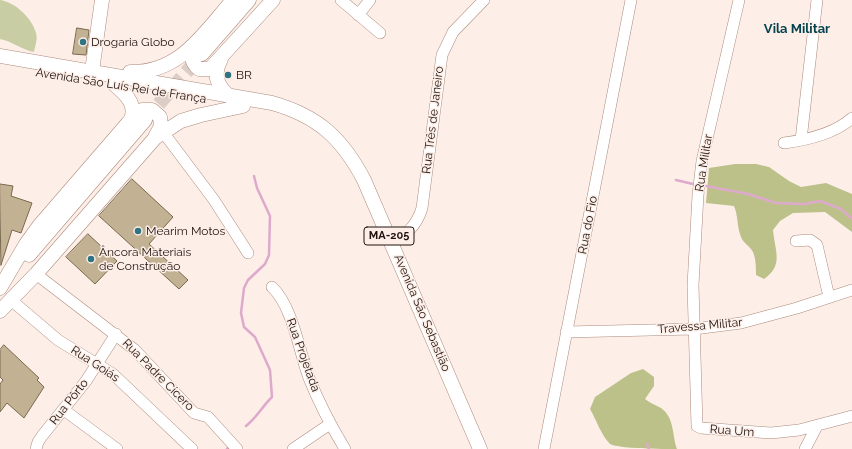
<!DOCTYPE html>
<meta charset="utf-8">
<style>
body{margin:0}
canvas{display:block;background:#fdeee8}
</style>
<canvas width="852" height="449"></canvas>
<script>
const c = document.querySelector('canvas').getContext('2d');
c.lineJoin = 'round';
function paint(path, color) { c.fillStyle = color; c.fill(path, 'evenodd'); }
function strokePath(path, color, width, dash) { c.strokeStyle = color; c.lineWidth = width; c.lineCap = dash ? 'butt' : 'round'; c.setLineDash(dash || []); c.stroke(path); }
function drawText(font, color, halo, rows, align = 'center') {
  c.font = font + ' Raleway,sans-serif'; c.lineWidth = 3; c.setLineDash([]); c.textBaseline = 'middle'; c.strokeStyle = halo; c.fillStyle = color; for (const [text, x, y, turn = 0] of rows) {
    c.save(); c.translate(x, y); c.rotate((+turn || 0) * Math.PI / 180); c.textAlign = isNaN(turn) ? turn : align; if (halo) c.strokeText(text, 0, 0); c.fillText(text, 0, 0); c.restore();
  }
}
const green = new Path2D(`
 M0 0C15 2 32 18 36 33 38 39 35 46 34 52 22 50 14 42 0 39Z`);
const forest = new Path2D(`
 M735 164H756L769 167 789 181 801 187 826 183 852 194V232L825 212 793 213 780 221 773 230C775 252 784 265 764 279L756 275C756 268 756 259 753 252 749 245 742 243 740 234 737 225 738 215 734 206L706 203 709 168Z
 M643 369 654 377V386L645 399C650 403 656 405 661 408 675 418 672 436 677 449 662 449 621 449 610 444 601 435 596 419 590 409L595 397 631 373Z`);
const stream = new Path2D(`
 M676 180 693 184
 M706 186 748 194 776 203 804 204 820 201 841 209 852 219
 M246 426C258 416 261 408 272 397L270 370 255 337 244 327 241 313 244 288 248 280 265 264 269 255 270 216 257 188 254 176
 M647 444 649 449
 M227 449 228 448`);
const building = new Path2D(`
 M77 28 89 30 86 55 73 54Z
 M132 179 173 217 149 244 188 280 179 289 99 216Z
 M0 184 13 186 11 196 32 203 21 233 12 230 1 265Z
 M88 234 117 261 95 284 66 257Z
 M4 345 39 378 37 380 44 387 24 418 7 403 0 412V384L3 380 0 377V350Z`);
const majorTunnel = new Path2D(`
 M145 120 202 54`);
const minor = new Path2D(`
 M341 0 380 33
 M739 0 702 161 698 195 693 285 697 426 701 428 771 433 799 430 852 416
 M358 15 370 0
 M163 132 214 200 248 253
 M801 140 817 0
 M784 143C807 140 834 134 852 118
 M796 241 810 240 817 245 829 297
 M392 244C407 234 417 225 422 208L442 55 453 32 484 0
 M36 274 135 350 194 413 208 417 237 449
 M272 287C293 307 299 351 309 378 319 403 331 426 345 449
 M11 300 58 340 113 374 192 449
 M566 332 694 329 741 323 797 308 852 290
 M64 410 117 449
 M36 449 38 442 42 436 86 381 116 334
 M293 449 330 424
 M544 449 631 0
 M805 449 817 426`);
const major = new Path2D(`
 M198 42C192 51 189 61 199 69H210L273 0
 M202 54 249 0
 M0 56 272 103C318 116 342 138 364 180L480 449
 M221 59C213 73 216 85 228 95
 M92 71 102 0
 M130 72C180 73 203 34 233 0
 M115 85C127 95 139 107 129 123
 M29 255 145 120
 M0 288 26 244 39 226 128 123 142 110H152L160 117 161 126 155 137
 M0 311 36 274 155 138 181 121 201 115 243 106`);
const markers = [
 [83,42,4,"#2e7482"],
 [228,75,4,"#2e7482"],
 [138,231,4,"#2e7482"],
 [91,259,4,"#2e7482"]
];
const shields = [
 [389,236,50]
];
const shieldNames = [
 ["MA-205",389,236]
];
const poiNames = [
 ["Drogaria Globo",91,42],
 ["BR",236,75],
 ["Mearim Motos",146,231],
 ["Âncora Materiais",99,252],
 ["de Construção",99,266]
];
const streetNames = [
 ["Avenida São Luís Rei de França",121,86,9],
 ["Rua Três de Janeiro",433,120,-83],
 ["Rua Militar",704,163,-81],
 ["Rua do Fio",588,225,-79],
 ["Avenida São Sebastião",422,313,67],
 ["Travessa Militar",700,326,-5],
 ["Rua Projetada",303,355,70],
 ["Rua Goiás",95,364,33],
 ["Rua Padre Cícero",158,375,45],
 ["Rua Pôrto",69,402,-52],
 ["Rua Um",732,431,4]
];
const neighbourhoodNames = [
 ["Vila Militar",797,29]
];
paint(green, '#c8cda3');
paint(forest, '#bcc189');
strokePath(stream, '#deaacc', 2.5);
paint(building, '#c3b193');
strokePath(building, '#7a694d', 1);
strokePath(majorTunnel, '#dccdc7', 14, [14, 7]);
strokePath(minor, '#ac8b7c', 12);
strokePath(major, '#ac8b7c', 15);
strokePath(minor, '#fff', 11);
strokePath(major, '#fff', 14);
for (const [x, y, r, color] of markers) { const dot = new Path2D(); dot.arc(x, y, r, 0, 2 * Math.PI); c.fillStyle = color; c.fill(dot); strokePath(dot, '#fdeee8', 1.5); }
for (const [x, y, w] of shields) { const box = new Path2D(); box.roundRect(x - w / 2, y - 9, w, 18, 3); c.fillStyle = '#fdeee8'; c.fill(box); strokePath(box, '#1f130d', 1); }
drawText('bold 11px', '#1f130d', null, shieldNames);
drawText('12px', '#1f130d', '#fdeee8', poiNames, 'left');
drawText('12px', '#1f130d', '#fdeee8', streetNames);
drawText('bold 13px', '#04434e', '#fdeee8', neighbourhoodNames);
</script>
